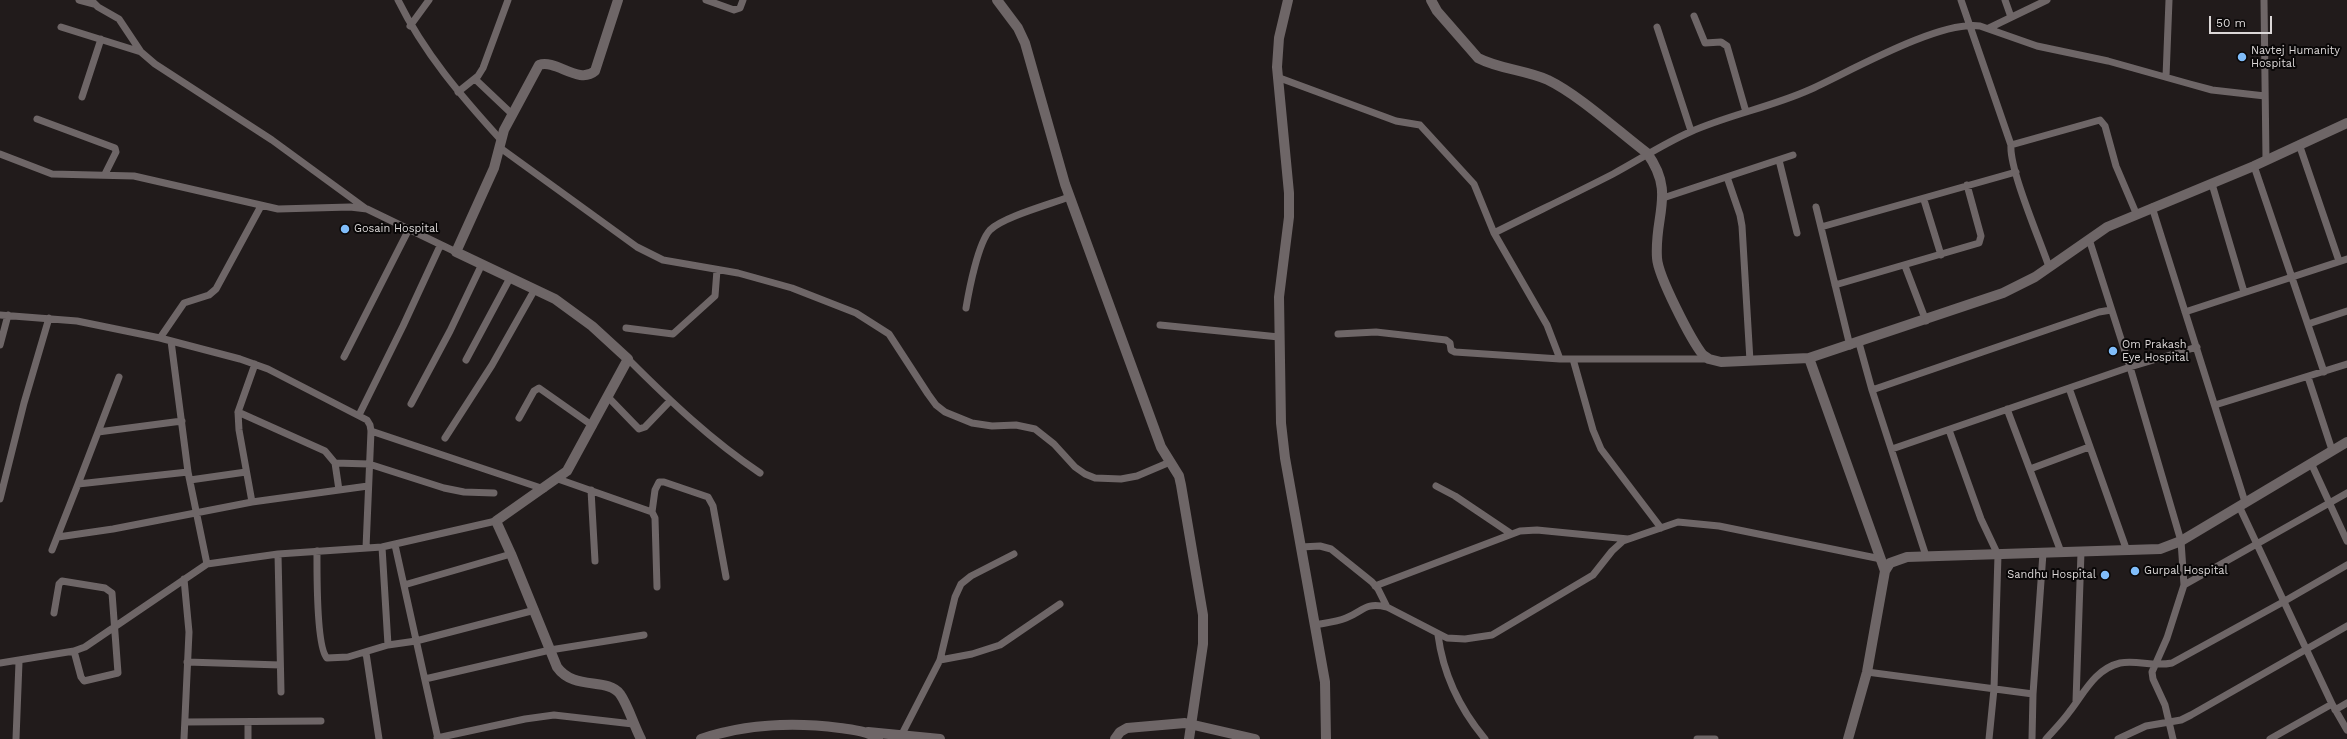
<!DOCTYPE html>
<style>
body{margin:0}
#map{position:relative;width:2347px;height:739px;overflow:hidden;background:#211b1b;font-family:"Work Sans",sans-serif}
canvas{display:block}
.scale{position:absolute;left:2209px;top:16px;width:63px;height:18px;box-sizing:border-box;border:2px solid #dcd8d8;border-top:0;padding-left:5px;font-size:12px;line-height:14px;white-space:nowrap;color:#dcd8d8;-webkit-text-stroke:3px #090707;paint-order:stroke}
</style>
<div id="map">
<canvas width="2347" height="739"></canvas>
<div class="scale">50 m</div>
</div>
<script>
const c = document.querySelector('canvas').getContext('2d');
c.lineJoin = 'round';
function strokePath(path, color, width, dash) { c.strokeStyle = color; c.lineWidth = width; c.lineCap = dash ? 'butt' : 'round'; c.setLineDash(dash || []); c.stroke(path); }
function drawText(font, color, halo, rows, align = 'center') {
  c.font = font + ' "Work Sans",sans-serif'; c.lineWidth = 4; c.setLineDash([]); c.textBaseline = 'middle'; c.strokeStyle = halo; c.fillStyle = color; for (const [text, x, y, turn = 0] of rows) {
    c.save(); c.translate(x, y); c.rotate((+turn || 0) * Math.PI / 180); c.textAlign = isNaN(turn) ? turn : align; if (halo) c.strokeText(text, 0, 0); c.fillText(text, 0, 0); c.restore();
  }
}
const street = new Path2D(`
 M79 0 94 4
 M91 0 98 7 119 19 141 52 155 64 272 140 365 208
 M398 0C424 53 461 96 501 140
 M706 0 734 10 740 8 743 0
 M1961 0 2011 145C2009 169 2040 240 2049 267
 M2005 0 2011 17
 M2264 0 2266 159
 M1694 16 1705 43 1721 42 1727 46 1746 112
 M410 26 429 0
 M61 27 141 52
 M1657 27 1691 131
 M1989 28 2047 0
 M1277 77 1396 121 1420 125 1474 184 1494 233 1547 325 1560 359
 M2166 77 2169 0
 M475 79 513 115
 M458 92 478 76 483 68 508 0
 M82 97 101 39
 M37 119 115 148 116 152 105 174
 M2299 144 2339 261
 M2011 145 2100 120 2105 126 2116 166 2136 213
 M499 147 637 247 663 260 738 273 792 288 856 313 889 334 928 394 936 405 945 412 972 423 992 426 1016 425 1035 429 1054 444 1075 467 1085 474 1095 478 1121 479 1137 476 1170 462
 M0 154 52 174 134 176 278 209 350 207 367 209 456 252
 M1779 160 1797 233
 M2254 166 2324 372
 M1727 177 1740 215 1742 226 1750 361
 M2212 184 2244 292
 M1663 198 1793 155
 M1924 200 1941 255
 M1816 207 1850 346
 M2152 207 2245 502
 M1821 227 2016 172
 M1494 233C1534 213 1574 194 1613 174 1639 160 1663 144 1690 132 1728 115 1771 107 1809 90 1849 72 1939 20 1980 26L2037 46 2108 61 2190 84 2212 90 2265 96
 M2089 239 2130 367 2181 541 2184 585 2167 638 2152 672 2153 679 2165 705 2173 739
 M1905 266 1926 321
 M1835 285 1979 243 1981 236 1967 185
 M966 308C969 290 978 243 990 230 1003 217 1051 204 1069 197
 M2185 312 2347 259
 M0 315 77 321 160 338 240 359 268 369 367 420 370 425 371 431 366 548
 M2308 324 2347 311
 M1160 325 1279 337
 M626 328 673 334 715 296 717 270
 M1338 334 1376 332 1446 340 1450 343 1451 350 1455 352 1560 359H1709
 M160 338 184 303 209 295 216 289 261 206
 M171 341 188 472 207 564
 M1859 343 1872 390 1926 556
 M0 345 8 315
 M344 357 409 229
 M628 359C670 401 711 440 760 473
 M1573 359 1593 430 1601 449 1661 528
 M466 360 510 278
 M2308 377 2332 450
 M2069 388 2127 551
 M1872 390 2099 312 2111 310
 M607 396 639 429 645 427 670 401
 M411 404 450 331 482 264
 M2215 405 2347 364
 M2007 409 2061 552
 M238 412 325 451 335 463 339 490
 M359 415 403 326 440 246
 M519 418 534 391 539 388 593 426
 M182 421 98 432 78 484 188 472
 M1949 430 1981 519 1998 555 1994 689 1989 739
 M371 431 544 489
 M98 432 119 377
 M445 438 492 365 535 289
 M1892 449 2130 367 2197 347
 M335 463 369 464 444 488 464 492 494 493
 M2311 463 2347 541
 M2030 469 2089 447
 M558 479 652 512 655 518 657 587
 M190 480 246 472
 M1436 486 1455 496 1510 533
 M591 490 595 561
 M0 499 24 403 49 318
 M252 502 239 430 238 412 255 364
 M2239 506 2332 704 2270 739
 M652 512 655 490 659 482H664L708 497 713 506 726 577
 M58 537 113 529 252 502 368 486
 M395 545 438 739
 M382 547 388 645
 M1301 547 1320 546 1331 549 1372 582 1378 589 1387 607
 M52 550 78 484
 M317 551C317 570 316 647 327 658L348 657 388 645 416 641 535 610
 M278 554 281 692
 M404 585 511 554
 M2184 585 2347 493
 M1375 586 1520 531 1537 530 1628 539
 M54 613 59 584 62 581 105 588 112 593 118 673 84 681 81 677 74 651
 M1315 625C1325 623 1336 622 1346 618 1364 611 1364 602 1387 607L1447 638 1465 639 1492 635 1593 575 1612 551 1623 541 1678 522 1719 526 1881 559
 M1438 635C1443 673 1460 709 1485 739
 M366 653 379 739
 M940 660 972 654 1000 645 1060 604
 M187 662 280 665
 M0 663 74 651 85 647 207 564 278 554 382 547 496 521
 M1867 672 2033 694
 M425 679 550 650 644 635
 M2076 701 2081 552
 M2332 704 2347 730
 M2335 710 2347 703
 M185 722 321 721
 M902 734 940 660 955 597 961 584 971 576 1014 554
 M437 738 525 719 554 715 633 724
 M16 739 19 662
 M184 739 189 632 184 579
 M248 739V722
 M1697 739H1715
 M2032 739 2033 694 2043 553
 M2046 739C2054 730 2063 721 2070 711 2084 693 2095 669 2120 663 2138 660 2153 667 2172 663L2283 602 2347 565
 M2118 739 2146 726 2181 720 2191 715 2347 626`);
const secondary = new Path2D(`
 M618 0 595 71C579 85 556 59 539 65L504 130 494 168 456 252 555 299 592 326 628 359 567 471 496 521 511 554 557 667C574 691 607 677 620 694 628 705 634 726 641 739
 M997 0 1018 28 1025 43 1065 184 1161 447 1179 476 1181 485 1203 615V644L1189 739
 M1288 0 1279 38 1277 67 1289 193V217L1279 297 1281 423 1285 458 1325 682 1326 739
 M1431 0 1437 11 1478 58C1499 69 1525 70 1548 80 1579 95 1618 131 1647 153 1676 193 1654 215 1657 258 1658 276 1691 340 1703 355L1709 359 1721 362 1809 358
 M1885 571 1809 358 2003 293 2035 277 2107 227 2254 166 2347 123
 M868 732 940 739
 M701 739C746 724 793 722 840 728 853 730 868 731 878 739
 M1115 739 1120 732 1127 728 1185 723 1255 739
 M1848 739 1867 672 1885 571 1890 563 1907 557 2160 549 2181 541 2347 442`);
const markers = [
 [2242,57,5,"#80bdfa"],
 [345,229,5,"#80bdfa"],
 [2113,351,5,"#80bdfa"],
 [2135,571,5,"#80bdfa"],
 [2105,575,5,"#80bdfa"]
];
const poiNames = [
 ["Navtej Humanity",2251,51],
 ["Hospital",2251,64],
 ["Gosain Hospital",354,229],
 ["Om Prakash",2122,345],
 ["Eye Hospital",2122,358],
 ["Gurpal Hospital",2144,571],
 ["Sandhu Hospital",2096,575,"right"]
];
strokePath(street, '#6e6667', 7);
strokePath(secondary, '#6e6667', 10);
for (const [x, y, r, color] of markers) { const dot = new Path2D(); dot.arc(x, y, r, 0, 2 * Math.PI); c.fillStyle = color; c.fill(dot); strokePath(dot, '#090707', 1.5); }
drawText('11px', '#dcd8d8', '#090707', poiNames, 'left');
</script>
